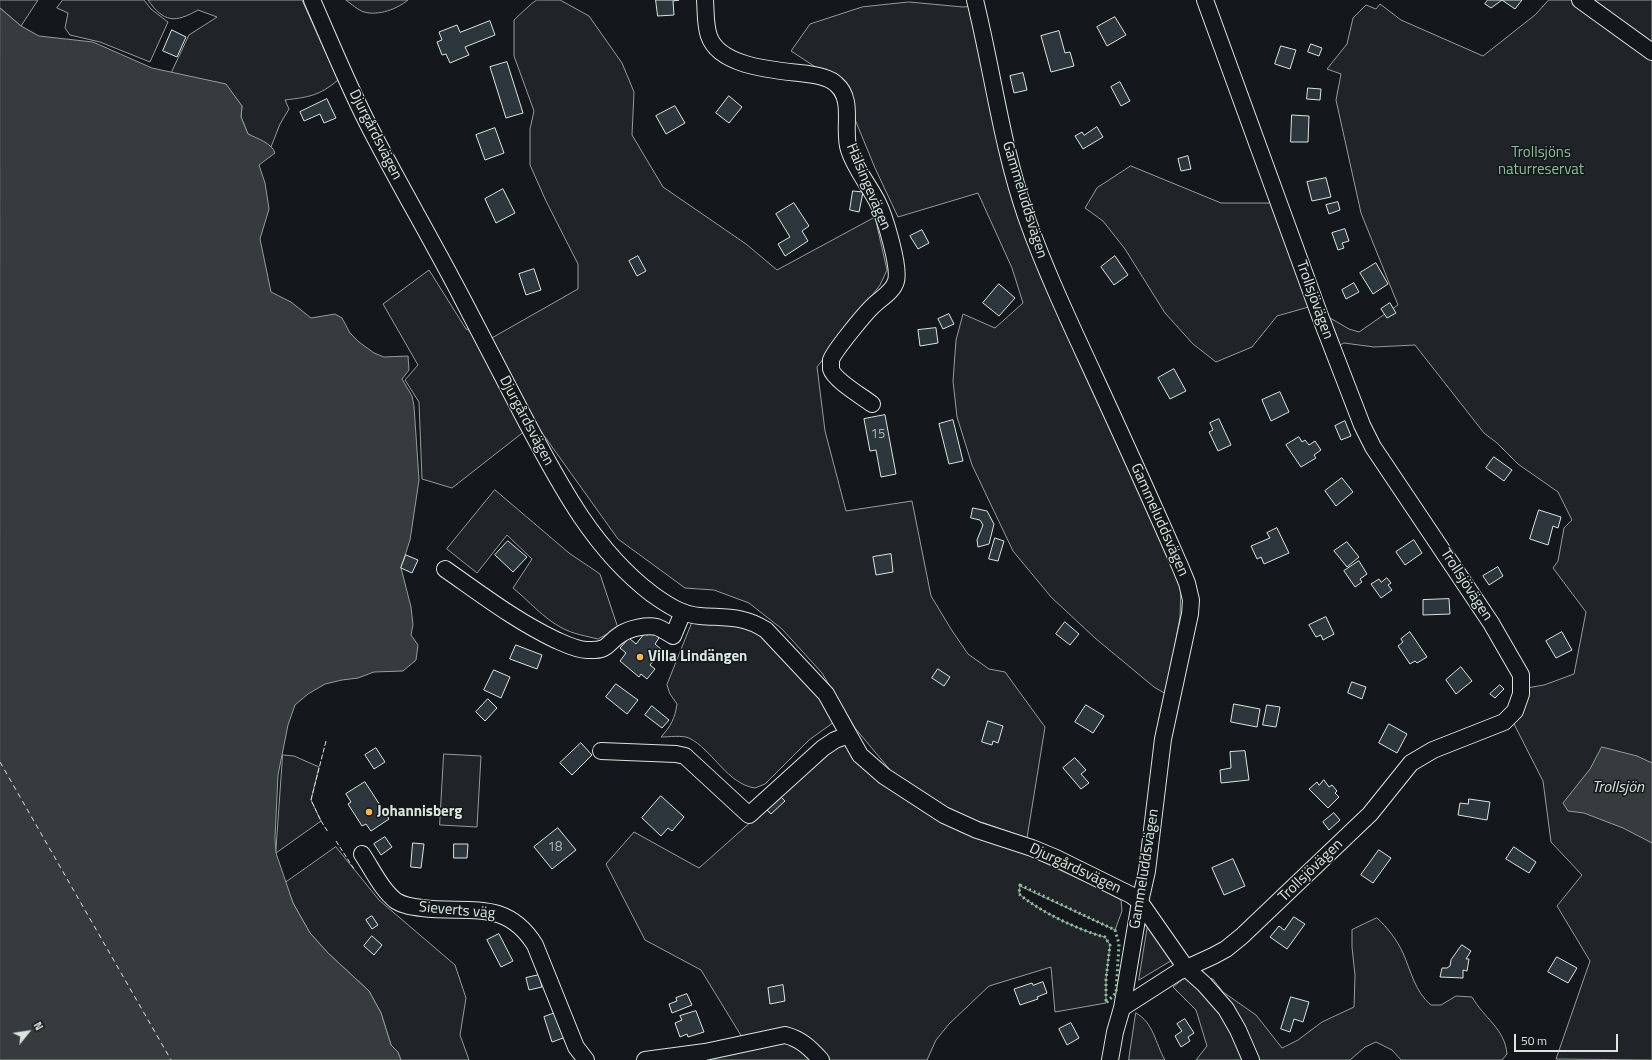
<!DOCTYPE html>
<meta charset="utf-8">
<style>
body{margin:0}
#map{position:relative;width:1652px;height:1060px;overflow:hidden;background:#14181c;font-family:"Titillium Web",sans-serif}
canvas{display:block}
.north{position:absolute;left:8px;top:1012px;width:40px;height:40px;-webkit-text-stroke:3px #14181c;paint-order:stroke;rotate:60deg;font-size:11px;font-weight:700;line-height:16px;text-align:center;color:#d8e6dc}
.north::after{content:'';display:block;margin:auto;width:14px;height:18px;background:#d8e6dc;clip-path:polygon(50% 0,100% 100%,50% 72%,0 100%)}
.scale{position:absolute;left:1514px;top:1034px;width:104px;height:18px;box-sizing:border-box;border:2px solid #d8e6dc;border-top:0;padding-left:5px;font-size:12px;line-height:14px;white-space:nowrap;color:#d8e6dc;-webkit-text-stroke:3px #14181c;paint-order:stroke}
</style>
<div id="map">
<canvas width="1652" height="1060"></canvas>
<div class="north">N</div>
<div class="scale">50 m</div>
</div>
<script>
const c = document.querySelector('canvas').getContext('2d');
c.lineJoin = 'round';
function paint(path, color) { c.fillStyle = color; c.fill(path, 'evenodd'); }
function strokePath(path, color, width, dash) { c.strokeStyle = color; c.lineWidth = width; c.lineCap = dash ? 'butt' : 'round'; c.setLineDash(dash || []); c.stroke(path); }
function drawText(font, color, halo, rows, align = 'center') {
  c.font = font + ' "Titillium Web",sans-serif'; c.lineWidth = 3; c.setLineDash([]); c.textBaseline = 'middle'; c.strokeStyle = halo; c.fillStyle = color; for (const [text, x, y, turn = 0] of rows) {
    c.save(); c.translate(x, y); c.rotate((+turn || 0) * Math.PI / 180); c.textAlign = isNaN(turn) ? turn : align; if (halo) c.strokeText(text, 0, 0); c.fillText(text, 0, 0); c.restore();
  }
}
const green = new Path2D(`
 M0 0H38L21 26 0 8Z
 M63 0H144L151 9 168 22 150 62 100 42 70 35 65 28 68 13 57 8Z
 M148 0H302L338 80C319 96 309 97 285 100L289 109 280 124 271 147 248 134 241 117 242 106 226 85 171 73 189 35 217 17 198 10C175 23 164 23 148 0Z
 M346 0H408C397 9 379 16 364 12 358 10 351 4 346 0Z
 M537 0H560L589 16 622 63 634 92 632 135 663 187 746 244 777 270 875 217 887 270 880 285 817 367 825 431 846 511 912 501 931 596 951 629 968 654 989 669 1005 672 1045 727 1027 838 984 823 957 817 891 771 855 728 822 673 782 629 749 603 714 590 685 588 618 539 535 423 452 488 422 479 419 402 405 380 418 365 383 304 429 270 466 329 490 339 578 289V264L546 201 530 165V129L534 111 514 56V20L530 5Z
 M1549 0H1652V1060L1556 1059 1590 961 1557 906 1582 875 1551 842 1543 781 1514 724 1516 715 1527 688 1544 685 1574 674 1586 612 1553 568 1558 561 1564 528 1572 520 1558 492 1518 464 1497 443 1484 433 1415 345 1374 347 1344 343 1340 345 1330 318 1349 329 1359 332 1398 305 1361 213 1336 100 1341 74 1327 69 1347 44 1353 18 1366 5 1376 9 1380 4 1401 20 1483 56 1535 15Z
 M909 2 963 7 973 6 996 130 1181 585 1180 617 1166 694 1154 687 1095 638 1051 597 1013 551 972 465 957 417 953 381 956 340 963 314 995 328 1023 303 1012 268 978 193 898 217 875 168 840 83 791 51 810 24 862 7Z
 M1131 166 1221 203H1270L1312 306 1277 316 1252 347 1216 362 1193 344 1165 313 1125 249 1103 221 1085 208 1097 188Z
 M495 490 569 553 600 574 618 628 598 639C586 636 573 634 562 628 543 618 529 601 513 588L532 559 507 535 477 573 447 549Z
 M692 623H722L759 632 822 697 834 722 809 740 765 784 755 788C727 784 713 750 689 738 682 735 669 737 661 737 671 726 675 718 677 704L670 694 667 685Z
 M848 740 952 825 1028 855 1096 887 1121 900 1122 911 1115 930 1020 886 1019 894C1039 911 1080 931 1105 937L1110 945 1106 979V1003L1055 1012 1051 967 989 986 949 1024 936 1040 927 1060H686L748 1047 701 970 645 940 606 864 634 832 699 868 753 820 766 809 784 801 780 796 831 747Z
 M444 754 481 756 477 827 440 825Z
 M283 755 294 756 319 767 311 800 321 821 276 853Z
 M336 847 379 900 455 965 466 998 460 1035 469 1060H400L398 1052 391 1045 381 1013 369 991 328 953 310 933 293 903 285 883Z
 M1377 918C1388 928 1397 940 1403 953 1411 971 1415 992 1431 1005H1441L1456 996 1472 997C1484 1018 1505 1029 1507 1054L1502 1060H1401L1392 1050 1376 1042 1365 1047 1350 1060H1196L1207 1046 1196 1010 1173 987 1188 975 1213 979 1223 992 1256 1015 1282 1048 1298 1040 1322 1022 1354 1007 1355 975 1352 947V930Z
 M1148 924 1174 959 1139 980Z
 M1136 1013C1154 1023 1155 1043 1165 1060H1129Z`);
const water = new Path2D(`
 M0 8 21 26 39 36 93 42 152 68 226 84 242 106 241 117 248 134C256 138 272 143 275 153L259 165 265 183 269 209 260 239 271 292 291 302 311 318 335 314 342 318 350 333 359 342 374 353 384 357 408 356 409 370 402 379 412 396 414 406 419 480 410 540 401 568 411 607 413 625 411 635 418 645 416 660 403 671 374 672 358 678 342 680 325 684 308 694 295 705 288 725 278 775 275 838 276 853 293 903 310 933 328 953 369 991 381 1013 391 1045 398 1052 401 1060H0Z
 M1602 747 1637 756 1652 763V843L1623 828 1584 813 1568 811 1563 803 1590 769Z`);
const ferry = new Path2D(`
 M0 762 171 1060`);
const building = new Path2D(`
 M656 0H679L673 1 674 15 658 16Z
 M1488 0H1522L1515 9 1502 0 1491 8 1485 4Z
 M1115 17 1126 35 1107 46 1097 27Z
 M490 21 495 35 465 47 469 55 450 63 446 54 442 55 437 42 442 40 439 32 457 25 460 32Z
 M172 30 186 37 177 57 163 51Z
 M1059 31 1065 53 1070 52 1074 66 1051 72 1041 36Z
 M1311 44 1322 48 1319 56 1308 52Z
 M1281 46 1296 50 1290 69 1275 64Z
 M507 62 523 113 506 118 490 67Z
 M1023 73 1027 90 1014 93 1010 76Z
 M1120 82 1130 101 1121 106 1111 87Z
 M1308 88 1321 89 1320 100 1307 99Z
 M729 96 742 107 729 123 716 113Z
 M327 99 336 118 324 123 320 114 304 121 300 112Z
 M675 106 685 123 666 134 656 116Z
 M1292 115 1309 116 1308 142H1291Z
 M1097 127 1103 137 1083 149 1075 136 1082 132 1084 135Z
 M495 128 504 153 485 160 476 135Z
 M1188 156 1191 169 1181 171 1178 159Z
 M1326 178 1331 197 1312 201 1307 182Z
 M503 189 515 213 496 223 485 199Z
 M853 191 863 192 859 212 850 210Z
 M1338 202 1340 210 1329 214 1326 205Z
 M794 203 809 226 802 231 808 241 785 256 778 244 790 237 776 214Z
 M1345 229 1349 241 1342 243 1344 248 1338 250 1332 233Z
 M922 230 929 243 918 249 910 236Z
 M638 256 646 271 637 276 629 261Z
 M1115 256 1128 275 1114 285 1101 267Z
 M1376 263 1388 284 1373 294 1360 273Z
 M534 269 541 290 526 295 519 274Z
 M1354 283 1359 292 1346 299 1342 290Z
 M999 284 1015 298 999 316 983 303Z
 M1390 303 1396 313 1387 318 1381 309Z
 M949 314 954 324 943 329 938 319Z
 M936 328 938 343 920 346 918 330Z
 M1174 369 1186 391 1170 399 1158 378Z
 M1280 392 1289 412 1271 421 1262 400Z
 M885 415 896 474 881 477 876 450 870 451 864 419Z
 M1219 419 1231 445 1218 451 1209 432 1213 430 1210 423Z
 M953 420 963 461 949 464 939 424Z
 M1345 421 1351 436 1341 440 1335 426Z
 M1299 437 1302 442 1305 440 1309 445 1315 441 1321 450 1314 455 1316 458 1301 467 1286 445Z
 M1494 457 1512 470 1504 481 1486 468Z
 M1342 478 1353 492 1336 506 1325 491Z
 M973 508 987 511 994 524 989 544 978 547 977 540 983 525 980 520 971 518Z
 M1539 510 1561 517 1558 528 1553 526 1548 545 1530 539Z
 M1277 528 1289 553 1264 564 1261 557 1257 559 1251 546 1270 538 1267 533Z
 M995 538 1004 541 998 561 989 559Z
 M1414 540 1422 553 1405 565 1396 552Z
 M508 541 527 557 513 572 495 555Z
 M1347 542 1359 557 1347 567 1334 551Z
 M891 554 893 572 876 575 873 557Z
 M406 555 418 560 412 573 401 568Z
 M1359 561 1367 574 1360 579 1362 582 1355 587 1344 571Z
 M1498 567 1503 576 1489 585 1483 576Z
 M1387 578 1391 583 1388 585 1392 590 1381 598 1371 584 1379 579 1381 582Z
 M1449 599 1450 614 1423 615V600Z
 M1326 617 1334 634 1323 640 1321 635 1316 637 1309 625Z
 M1065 622 1079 634 1070 645 1056 634Z
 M651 631 659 638 655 644 662 650 650 665 655 669 647 679 641 674 639 677 620 661 626 653 620 648 629 638 636 644 644 634 647 635Z
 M1410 632 1427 657 1417 663 1415 661 1410 664 1398 646 1403 642 1401 639Z
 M1562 632 1572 650 1556 658 1546 641Z
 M516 645 542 655 537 669 510 659Z
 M1461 667 1472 681 1456 694 1446 680Z
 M938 669 950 677 944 686 932 678Z
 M494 670 510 677 501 698 484 690Z
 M1352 682 1366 687 1362 699 1348 693Z
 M616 684 638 700 627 714 606 697Z
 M1500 685 1504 689 1495 698 1490 694Z
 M488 699 497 708 485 721 476 712Z
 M1234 704 1260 709 1257 727 1231 722Z
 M1086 705 1104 716 1093 733 1075 722Z
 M1267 705 1280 707 1276 727 1263 725Z
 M652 706 669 720 662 728 645 715Z
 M988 721 1003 726 998 743 993 741 992 745 982 742Z
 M1389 724 1407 734 1397 753 1379 743Z
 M581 743 592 755 572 775 560 763Z
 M376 748 385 762 374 769 365 755Z
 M1245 751 1249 780 1221 783 1220 770 1231 768 1230 752Z
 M1075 758 1086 770 1081 774 1089 783 1081 789 1063 768Z
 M1324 780 1329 787 1332 785 1337 791 1335 793 1339 797 1328 808 1309 789 1317 782 1319 785Z
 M365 782 389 819 371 831 366 824 362 826 348 804 351 802 346 794Z
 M661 796 684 817 672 831 668 828 661 836 642 818Z
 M780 796 785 801 771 814 766 809Z
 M1469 799 1490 802 1487 820 1458 815 1460 803 1468 804Z
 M1334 813 1340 820 1329 830 1323 822Z
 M558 828 576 850 552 869 534 847Z
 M385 837 392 847 381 855 374 844Z
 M413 843 424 844 421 868 411 867Z
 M454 844H468L467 858H454Z
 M1514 847 1536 862 1529 873 1506 859Z
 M1379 850 1391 858 1373 883 1361 875Z
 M1233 859 1245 886 1224 895 1212 868Z
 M372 916 378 925 372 929 366 920Z
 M1294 917 1305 924 1287 949 1270 937 1279 926 1284 930Z
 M499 934 513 961 501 967 487 940Z
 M372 936 382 945 374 955 364 946Z
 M1462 945 1471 951 1466 959H1469L1467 971 1463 970V978L1440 977 1442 968H1447L1450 966 1451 960Z
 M1557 957 1577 968 1568 983 1548 972Z
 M539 975 542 987 529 990 526 978Z
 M1043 982 1047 993 1037 997 1038 999 1020 1005 1014 989 1032 983 1033 985Z
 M783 985 785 1001 770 1004 768 988Z
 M687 994 692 1005 672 1013 669 1004 677 1001 676 998Z
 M1291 997 1309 1002 1303 1022 1294 1019 1290 1032 1281 1029Z
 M696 1011 704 1032 688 1037 687 1034 680 1037 675 1023 682 1020 680 1016Z
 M558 1012 566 1037 552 1042 544 1017Z
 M1185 1019 1194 1033 1188 1037 1190 1041 1181 1047 1175 1036 1182 1031 1177 1024Z
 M1071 1023 1079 1038 1067 1045 1059 1029Z`);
const minor = new Path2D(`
 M312 0C331 43 349 88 371 130 400 186 433 242 462 298 484 340 506 383 528 425 561 487 595 551 652 594 666 604 682 615 700 616 725 618 743 615 766 630L826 694 860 755 884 776 944 815 977 830 1032 848 1056 858 1131 895 1140 902 1186 968 1204 984 1226 1009 1238 1030 1251 1060
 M705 0C706 12 705 25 709 36 719 66 772 70 799 73 810 74 828 76 836 84 855 100 842 129 849 150 855 169 869 185 878 203 885 217 900 267 896 281 893 292 881 298 874 305 866 312 834 351 831 360 831 362 831 367 831 369 834 380 863 397 872 404
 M975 0C993 73 1002 148 1027 219 1046 272 1070 323 1094 375 1123 438 1152 502 1180 566L1187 583 1191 600 1190 614 1163 739 1147 871 1140 902 1122 1008 1115 1032 1110 1060
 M1580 0 1652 52
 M445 569C481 594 516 621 556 640 565 644 577 650 587 650 610 651 605 644 621 634 630 628 646 625 657 627 662 629 668 633 673 636L683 612
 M601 751 676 754 685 756 749 815 823 748 835 740 849 735
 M362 854C372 869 381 889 396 901 404 906 413 907 422 908 468 914 506 898 535 945L576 1047 586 1060
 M1122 1008 1178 972 1213 956 1226 949 1242 936 1370 814 1411 763 1433 750 1504 722 1515 711 1521 694V675L1491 623 1373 447 1362 425 1320 316 1205 0
 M645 1060 705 1052 785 1035C801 1039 810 1048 821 1060`);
const hedge = new Path2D(`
 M1020 885 1115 930 1119 944 1116 993 1106 1003V979L1110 945 1105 937C1080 931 1039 911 1019 894Z`);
const fence = new Path2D(`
 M326 741 311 800 321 821 328 832
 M336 841 354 869`);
const markers = [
 [640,657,4,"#ffb74d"],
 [369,812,4,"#ffb74d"]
];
const numberNames = [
 ["15",878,435],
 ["18",555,848]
];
const streetNames = [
 ["Djurgårdsvägen",375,135,63],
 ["Hälsingevägen",868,187,67],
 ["Gammeluddsvägen",1024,200,73],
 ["Trollsjövägen",1314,300,70],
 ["Djurgårdsvägen",526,421,62],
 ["Gammeluddsvägen",1159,520,66],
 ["Trollsjövägen",1466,585,57],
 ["Djurgårdsvägen",1075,869,25],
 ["Gammeluddsvägen",1145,869,-81],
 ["Trollsjövägen",1311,871,-44],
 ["Sieverts väg",457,911,5]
];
const parkNames = [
 ["Trollsjöns",1541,153],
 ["naturreservat",1541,170]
];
const poiNames = [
 ["Villa Lindängen",648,657],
 ["Johannisberg",377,812]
];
const waterNames = [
 ["Trollsjön",1618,788]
];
paint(green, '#202428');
strokePath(green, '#939e99', 1);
paint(water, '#363b3e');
strokePath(water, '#939e99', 1);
strokePath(ferry, '#d8e6dc', 1, [5, 4]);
paint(building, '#2c363c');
strokePath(building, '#d8e6dc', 1);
strokePath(minor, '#d8e6dc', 18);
strokePath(minor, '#14181c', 16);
strokePath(hedge, '#8ac095', 3, [2, 3]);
strokePath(fence, '#d8e6dc', 1, [5, 2]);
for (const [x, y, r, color] of markers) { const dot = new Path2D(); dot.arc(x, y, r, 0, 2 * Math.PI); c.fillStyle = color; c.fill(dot); strokePath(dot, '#14181c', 1.5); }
drawText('13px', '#adbab4', null, numberNames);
drawText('15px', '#d8e6dc', '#14181c', streetNames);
drawText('15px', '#8ac095', '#14181c', parkNames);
drawText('bold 15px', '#d8e6dc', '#14181c', poiNames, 'left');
drawText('italic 16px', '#d8e6dc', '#14181c', waterNames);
</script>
